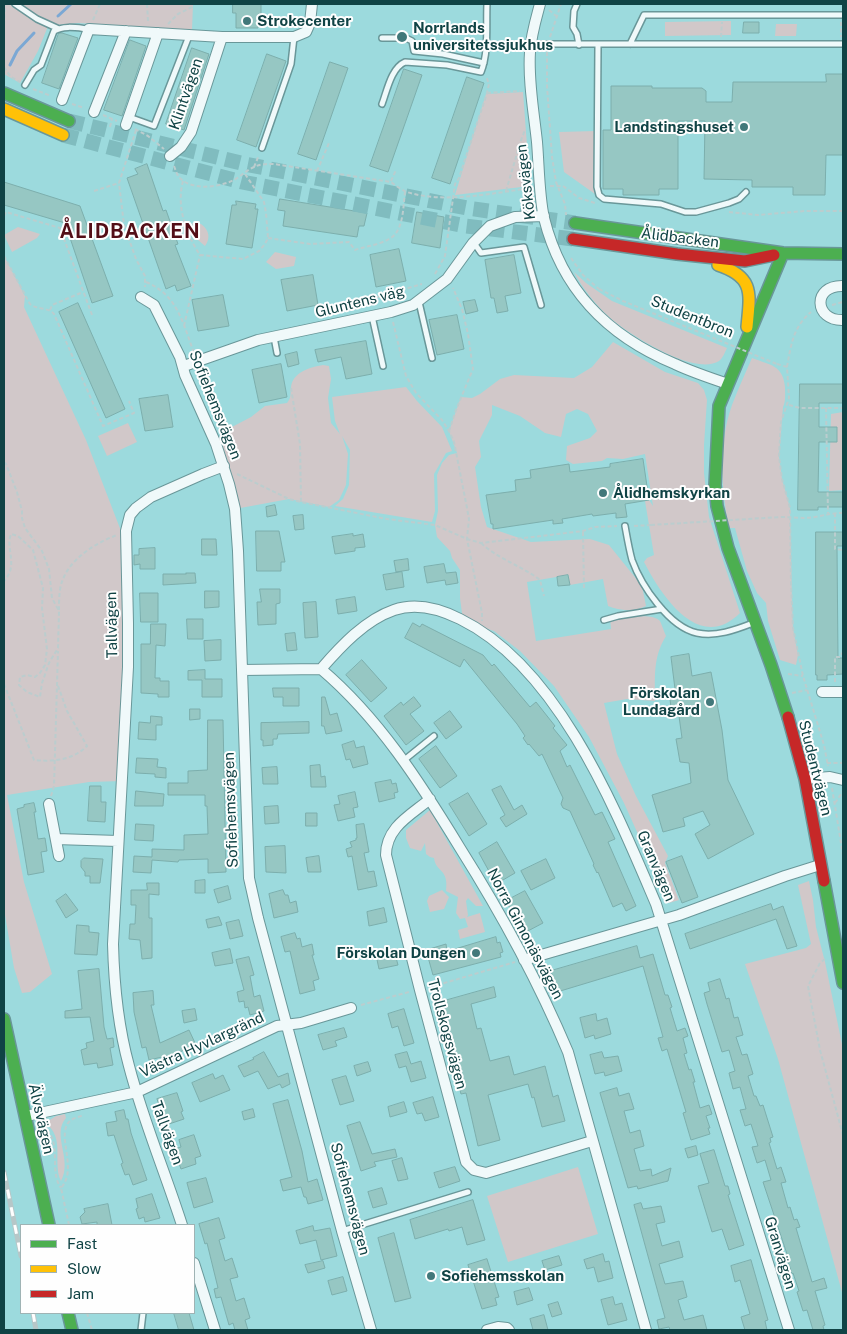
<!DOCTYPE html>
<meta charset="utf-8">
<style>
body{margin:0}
#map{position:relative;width:847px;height:1334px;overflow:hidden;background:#9cdadd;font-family:"Public Sans",sans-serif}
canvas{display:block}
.frame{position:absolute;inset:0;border:5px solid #104345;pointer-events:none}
.legend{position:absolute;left:20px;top:1224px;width:175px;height:90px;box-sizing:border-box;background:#fefefe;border:1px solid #9fb3b4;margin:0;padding:6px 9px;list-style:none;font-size:15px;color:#104345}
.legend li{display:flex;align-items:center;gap:10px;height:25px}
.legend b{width:25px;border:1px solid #9fb3b4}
</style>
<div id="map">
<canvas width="847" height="1334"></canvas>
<div class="frame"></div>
<ul class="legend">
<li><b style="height:6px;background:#4caf50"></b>Fast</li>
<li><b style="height:6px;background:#ffc107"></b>Slow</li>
<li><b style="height:6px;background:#c62828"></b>Jam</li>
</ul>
</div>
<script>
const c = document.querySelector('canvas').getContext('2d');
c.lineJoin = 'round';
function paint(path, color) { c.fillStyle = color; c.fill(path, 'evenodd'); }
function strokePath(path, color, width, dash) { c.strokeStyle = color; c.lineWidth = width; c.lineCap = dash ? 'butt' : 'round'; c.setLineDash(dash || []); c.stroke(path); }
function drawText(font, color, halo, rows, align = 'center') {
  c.font = font + ' "Public Sans",sans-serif'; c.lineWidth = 4; c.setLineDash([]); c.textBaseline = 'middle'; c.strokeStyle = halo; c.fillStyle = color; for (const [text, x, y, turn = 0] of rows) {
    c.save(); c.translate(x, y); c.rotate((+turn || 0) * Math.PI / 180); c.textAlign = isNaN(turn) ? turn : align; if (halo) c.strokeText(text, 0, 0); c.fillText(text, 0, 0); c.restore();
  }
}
const green = new Path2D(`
 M4 4H193L192 30 78 23 48 26 38 51 20 83 4 74Z
 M731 21V35L665 36V22Z
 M776 24H797L796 36H775Z
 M523 92 530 186 455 195 486 94Z
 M596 131 595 194 564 172 559 132Z
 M192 223 201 224C209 230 211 238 205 246L198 240Z
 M18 227 40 234 37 238 12 252 4 235Z
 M275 252 296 257 294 266 276 269 266 262Z
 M4 256 25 296 24 307 86 440 126 544 122 781 89 782 7 795 24 882 52 974 30 992 22 993 14 968 4 909Z
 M574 272 586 283 612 301 727 348C725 352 723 358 719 361 694 377 627 333 609 317 595 304 583 289 574 272Z
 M613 342 665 372 698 383 704 390 707 400 704 445V473L709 517 740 613C699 654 661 595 644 562L647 558 654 555 645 501 649 500 653 506 645 454 623 459 607 458 602 461 573 464 566 460 567 446 590 438 597 431 588 414 577 409 566 414 561 437 545 433 520 416 492 405V415L479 441 481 457 475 467 481 507 487 527 531 542 590 539 609 545 642 586 646 606C634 612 620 611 608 606L603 579 570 585 568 575 527 582 536 641 611 629 610 618 613 620C624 618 652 612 660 621 662 625 664 632 666 636 653 657 655 676 655 701L627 699 604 703 617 754 636 796 668 856 665 863 679 900 669 903 624 803 589 737 554 686 520 651 494 631 463 621 460 598V570L452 558 450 551 437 537 435 525 438 511 437 475 442 463 449 455 457 453 449 431 461 397 472 398 480 394 500 379 514 375 574 378 592 367Z
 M752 358C770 365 783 365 785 387 785 394 786 401 783 407L779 456 782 479 790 508 792 604 793 628 798 655 796 665 780 660 768 621 766 603 757 593 747 571 735 528H729C721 487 718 445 732 405 738 389 745 374 752 358Z
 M323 365 329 366 331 379 328 398 331 423 340 434 335 421 332 397 406 387 417 401 442 427 452 451 446 453 434 474 435 511 432 522 335 506 343 499 349 485 350 450 342 436 348 454 346 485 339 500 329 507 289 499 235 509 216 444 230 428 251 417 265 406 287 403C292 397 290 393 291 387 293 372 310 367 323 365Z
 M843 412V490L829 491 831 414Z
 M128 423 137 442 107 456 98 436Z
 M430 810 483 906H476L468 898 466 901 468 915 467 917 480 913 485 932 460 939 458 930 468 927 465 918 460 919 456 913 458 897 446 891C449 868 436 873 434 858L430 857 426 854 425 843 421 851 410 848 406 838V830Z
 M809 881 813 900 816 927 825 962 843 1049V1296L778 1059 745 964 806 948 811 944 798 885Z
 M442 890 449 897 444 909 430 912 427 901 429 896Z
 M65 1114 66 1118C51 1135 73 1159 61 1181 52 1163 66 1137 45 1123L56 1116Z
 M578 1167 598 1234 508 1262 487 1196Z`);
const stream = new Path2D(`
 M58 16 71 4
 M10 65 17 51 34 33`);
const building = new Path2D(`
 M233 4H261V14H258V28H236V13H233Z
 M744 22H759V33H743Z
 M59 33H62L78 38 59 89 42 83Z
 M130 40 146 46 122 116 104 110Z
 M192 48 209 54 184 130 166 124Z
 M267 54 286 61 256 147 237 140Z
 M330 62 348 68 316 160 298 154Z
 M404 69 422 75 388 172 370 166Z
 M826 74H843V155H826L825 195H793V187H752V180L704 179 705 121H678V189H659V195H623V189H603V130H611V86H652V88H702L706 91V102H732L733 82H826Z
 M467 77 484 83 450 184 432 178Z
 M147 164 163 211 166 210 178 244 175 245 191 286 177 291 175 285 166 289 127 178 138 174 135 169Z
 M4 182 80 206 113 296 92 303 65 223 4 205Z
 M280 199 367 213 364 226H359L357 237 283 226 285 211 278 210Z
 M236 201 256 204 255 209H258L252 248 226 244 232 205H236Z
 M417 212 444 217 440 248 412 243Z
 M399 249 406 281 376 287 370 255Z
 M514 255 521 293 505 296 508 311 497 313 494 298H491L485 260Z
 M313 275 318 305 287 311 281 280Z
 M223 295 229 326 198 331 192 300Z
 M475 300 478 311 466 314 463 302Z
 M78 303 125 409 106 418 59 312Z
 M457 315 464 349 437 355 429 320Z
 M366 341 372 374 346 379 341 357 318 362 315 350Z
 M297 352 299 364 288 367 285 355Z
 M281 364 287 397 259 403 252 370Z
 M800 384H843V403H819V427H837V442H819L818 492H843V507H818V510H798Z
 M168 395 173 427 145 431 139 399Z
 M643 459 649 500 625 504 627 517 616 518V513L593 516 592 514 562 519 563 523 553 524V520L493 529V524H491L486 495 516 491 515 480 531 478 530 470 569 464 570 472 610 467V464Z
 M275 505 277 515 267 517 266 507Z
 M303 515 304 529 295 530 293 516Z
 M256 531H279L285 562H281V571H257Z
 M816 532H843V546H837L838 658H843V674L827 675V680H817V675H816Z
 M353 534V536L363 534 365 547 355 548V551L335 554 332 537Z
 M202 539H216L217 555H202Z
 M155 548V569H140V564L134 565V555H139V549Z
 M408 559 409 570 396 572 394 561Z
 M444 564 446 573 456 572 458 583 446 585 445 580 427 583 424 567Z
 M402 572 404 587 386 590 383 575Z
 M186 573H195L196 583 163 585V574H186Z
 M568 575 570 585 558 586 557 577Z
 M260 589H280V603L276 604V624L258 625 257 602H261Z
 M205 591H219V607L205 608Z
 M140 593H158V622H141Z
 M355 597 357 611 338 614 336 600Z
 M316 602 318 637 305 638 303 603Z
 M187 619H203V639H188Z
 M413 623 420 627 422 624 483 655 492 666 494 664 530 707 536 702 555 726 553 728 567 745 560 751 567 767 570 765 595 815 602 812 615 839 608 842 636 906 626 911 622 903 613 907 598 872 597 873 593 865 594 864 570 811 563 808 561 804 563 798 542 754 539 756 529 744 528 745 523 738 525 736 517 724 464 659 460 667 405 638Z
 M151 624H166L165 646 156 645 155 678H160V681H169V697H158V694L141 693V644H150Z
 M295 633 297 650 287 651 285 634Z
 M221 640V660L205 661 204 641Z
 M689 654 692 676 711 672 722 730 728 780 754 834 708 859 695 834 710 825 703 811 683 818 685 826 663 832 652 795 691 783 689 763 680 762 676 739 682 738 678 709 671 708 670 699 676 697 671 657Z
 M362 660 387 688 371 702 346 675Z
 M205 670V679H222V697H202V680H188V671Z
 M273 688H299V706H283V697H274Z
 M322 697H325L330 715 337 713 342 731 326 734 324 726H322Z
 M414 697 421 706 410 714 424 731 406 745 384 716 401 702 403 705Z
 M190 709H200V719L190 720Z
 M450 711 462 727 446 739 434 723Z
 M151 716 162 717V725H156V740L138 739 139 722 150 723Z
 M208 720H223L226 872 208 873V859L179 860 178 862 152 860 151 873 133 872 134 856 152 857V849L184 850V835L208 834 207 806H205V795H168V783H188V771L207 770Z
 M309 722V733L278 734 277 739H273V745L263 746V740H261V723Z
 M354 741 356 748 364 746 368 764 353 768 350 759 346 760 342 745Z
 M436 746 457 776 440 788 419 759Z
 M137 758 158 759 157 767 166 768V778L155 777V774L136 773Z
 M320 765 321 777 325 776 326 787H311L310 766Z
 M277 767 278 784H263L262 768Z
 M391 780 392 784 396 783 398 792 394 793 395 798 379 802 375 783Z
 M90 786H101V802H106L105 822 88 821Z
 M501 786 514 810 522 805 527 814 506 827 500 818 505 815 492 790Z
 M136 791 164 794 163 806H135Z
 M355 792 358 807 353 808 355 817 338 821 334 805 340 804 338 796Z
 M468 793 487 824 469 836 449 804Z
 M34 803 36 812H34L38 839 45 838 47 851 41 852 44 872 28 875 17 809 24 807V805Z
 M278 806 279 823 265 824 264 807Z
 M306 813H317V826H306Z
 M136 824 154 825 153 841 135 840Z
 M364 824 369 852 364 853 368 872 374 871 377 886 358 890 352 856 348 857 346 849 352 847 350 842 356 840V838H357L356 825Z
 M497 842 515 873 496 884 479 853Z
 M285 846 286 873 266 872 265 847Z
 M319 856 321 872H308L306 858Z
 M682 856 698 897 682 903 666 862Z
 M84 858 103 859 100 883H90V876H85V872L81 867V861Z
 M546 859 555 878 531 890 521 871Z
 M205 880V893H195V881Z
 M147 883H159V895L149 894V918H152V958L142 959 140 940 129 939 130 924H135L136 905H131V890H147Z
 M228 886 231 899 218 903 214 890Z
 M283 890 285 895H288L290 903 296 901 298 912 274 918 269 894Z
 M525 891 543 923 524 933 506 901Z
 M66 894 78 910 66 918 56 901Z
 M771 904 773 910 783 906 797 946 787 949 776 919 690 949 685 934Z
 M384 908 387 922 369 926 367 912Z
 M219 917 222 925 208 928 206 920Z
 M239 920 243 936 230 939 226 923Z
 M77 925 89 926V932L99 933 97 955 75 954Z
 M295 933 297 939 300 938 302 947 312 944 314 955H312L319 979 313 981 315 990 300 994 290 951 285 952 281 937Z
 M496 937 497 943 500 942 503 952 500 953 501 957 433 975 426 950 446 944 447 951Z
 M637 946 640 958 653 954 665 995H668L672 1007 670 1008 677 1031 685 1028 688 1036 683 1038 687 1053 684 1054 689 1070 691 1069 695 1082H693L700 1108 709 1105 712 1114 706 1116 710 1128H708L710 1134 691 1140 683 1113 686 1112 667 1049 662 1051 658 1038 663 1037 643 966 557 992 551 971Z
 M230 949 233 963 215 966 212 953Z
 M394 950 398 965 379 969 376 955Z
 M249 957 254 975 250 976 254 997 260 995 264 1011 250 1015 248 1007 245 1008 244 1001 239 1002 237 992 244 990 236 960Z
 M99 969 104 1027 107 1039 113 1038 114 1047 110 1048 113 1065 98 1068 97 1063 84 1065 81 1050 87 1048 86 1043 94 1041 90 1017 65 1018V1011L82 1009 78 971Z
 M720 979 726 999 729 998 734 1018 738 1017 743 1035 736 1037 742 1055 747 1054 753 1074 748 1076 754 1096H756L760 1106 763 1105 773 1137 770 1138 771 1142 769 1143 777 1169 781 1167 786 1182 781 1183 788 1208 790 1207 794 1220 797 1219 800 1227 796 1228 812 1282 824 1278 827 1288 815 1291 825 1325 823 1326 824 1330H813L807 1310 803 1311 797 1292 799 1291 793 1273 792 1274 786 1255 787 1254 763 1182 771 1180 765 1160 757 1163 752 1147 758 1146 751 1124 745 1126 740 1110 746 1109 740 1087 733 1089 729 1073 735 1071 729 1050 722 1052 707 1004 704 993 710 991 708 983Z
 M494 987 496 997 471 1004 477 1029 481 1028 490 1061 509 1056 514 1075 545 1066 553 1097 558 1095 565 1121 542 1127 534 1097 532 1098 528 1084 488 1095 500 1140 478 1146 466 1093 461 1094 437 1003Z
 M153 991 154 1005H151L160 1043 189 1030 196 1045 175 1054 149 1060 146 1047 142 1048 134 1012 133 993Z
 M195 1009 197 1020 184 1023 182 1011Z
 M404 1009 414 1043 404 1046 398 1026 392 1028 388 1014Z
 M596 1014 597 1021 607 1018 611 1034 595 1039 594 1035 585 1038 580 1018Z
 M344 1028 347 1037 335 1041 337 1046 323 1050 318 1035Z
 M264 1052 278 1077 288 1073 290 1084 282 1088 280 1084 268 1089 258 1071 244 1077 238 1066 254 1059 253 1058Z
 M407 1052 411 1064 421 1061 426 1078 411 1082 406 1066 399 1068 395 1055Z
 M602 1052 604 1058 618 1056 622 1071 605 1076 604 1072 595 1074 590 1055Z
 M368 1062 371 1071 357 1076 354 1066Z
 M213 1074 215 1079 223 1075 230 1090 200 1102 192 1083Z
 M346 1076 354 1101 340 1105 332 1080Z
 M617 1088 619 1096 629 1093 634 1109 624 1111 630 1133 640 1130 644 1146 634 1149 640 1171 651 1169 652 1176 671 1168 668 1181 638 1189 637 1186 628 1188 600 1093Z
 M177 1093 183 1111 181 1112 184 1119 166 1125 157 1099Z
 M433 1097 439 1117 425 1121 422 1113 417 1114 413 1103Z
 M288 1100 302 1151 308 1182 317 1179 323 1200 308 1204 306 1197H304L301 1187 283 1191 280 1180 292 1177 273 1104Z
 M404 1102 407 1112 390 1117 388 1107Z
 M253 1109 255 1117 244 1120 242 1112Z
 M124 1110 126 1119H128L131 1133 147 1180 133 1185 129 1174 125 1175 121 1164 123 1163 114 1135 108 1136 106 1123 117 1121 115 1112Z
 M360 1122 372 1154 395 1149 397 1157 374 1162 376 1166 361 1171 347 1126Z
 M194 1135 201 1156 195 1158 196 1164 181 1169 174 1149 181 1147 179 1140Z
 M696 1146 698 1155 688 1158 685 1149Z
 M714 1150 725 1186H728L730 1194 728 1195 744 1245 729 1250 722 1229 712 1232 698 1186 709 1183 700 1154Z
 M402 1158 408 1179 398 1181 392 1161Z
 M455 1167 460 1181 439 1188 434 1173Z
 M206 1178 213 1202 194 1208 187 1183Z
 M382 1188 387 1204 373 1208 368 1192Z
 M152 1194 160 1218 145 1222 144 1217 139 1219 136 1209 138 1208 136 1199Z
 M473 1200 485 1240 467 1245 462 1227 449 1231 448 1229 415 1239 410 1220Z
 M641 1203 643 1209 661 1206 665 1222 656 1224 662 1246 679 1241 683 1257 659 1264 665 1284 683 1281 687 1297 678 1300 684 1320 703 1315 707 1330H670L669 1327 659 1329 657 1320 665 1318 634 1205Z
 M108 1204 112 1225H97V1222L82 1224 80 1217 85 1212 84 1209Z
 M219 1218 225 1238 219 1240 225 1261 232 1258 238 1277 230 1279 236 1301 244 1298 250 1318 245 1320 248 1330H235L233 1323 229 1325 221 1297 216 1298 214 1289 218 1288 207 1243 205 1244 199 1224Z
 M313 1226 314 1231 330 1228 337 1256 321 1260 316 1240 300 1244 296 1231Z
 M394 1233 411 1298 395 1302 378 1238Z
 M603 1254 605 1262 609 1261 613 1278 598 1282 594 1267 587 1269 584 1260Z
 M559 1256 562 1265 545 1270 542 1261Z
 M487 1259 499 1297 495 1298 497 1305 482 1309 468 1265Z
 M751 1260 768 1320 765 1321 767 1330H745L741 1317 750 1314 740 1280 735 1282 731 1266Z
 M323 1261 325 1268 308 1273 305 1265Z
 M343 1277 347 1291 332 1295 328 1281Z
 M529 1288 533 1300 517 1305 514 1292Z
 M613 1297 615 1305 622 1303 627 1320 608 1325 601 1300Z
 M558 1302 562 1314 552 1317 548 1305Z
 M174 1313H189L194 1330H179Z
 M544 1315 548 1330H533L530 1319Z`);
const secondaryTunnel = new Path2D(`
 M69 121 245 164 467 208 575 223
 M63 135 242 182 466 226 573 239`);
const path = new Path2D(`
 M147 4 148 21
 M549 10 556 16
 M93 20 100 4
 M841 22V37
 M168 24 178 14 192 7V4
 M4 25 5 4
 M550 37 561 4
 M721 37 722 22
 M547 52V86L552 157 556 182 565 204 566 215
 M4 67 11 77 20 82
 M33 89 51 96
 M487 93 520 91
 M72 104 84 108
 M103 115 117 121
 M110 127 112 119
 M135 129 148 136 164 149
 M136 130 119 183 124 225 136 259 145 276V287
 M174 166C176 171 177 176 181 179 194 191 220 187 234 180 241 176 247 170 254 167 260 164 267 164 274 164L391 182C396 186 402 190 407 192 444 204 493 193 531 188
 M254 167 259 155
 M317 171 329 143
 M183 181C176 206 186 234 200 255L243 259 259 251 265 244 268 238 266 213 264 202 245 174
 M391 181 396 170
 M550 186H563L579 198 595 203
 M94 191 119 183
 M506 191 521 140 525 130
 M729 212 758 215 805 211H843
 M4 216 6 212 60 228 92 315
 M268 238 310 244 349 242 355 250C366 246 379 245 389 239 404 232 403 206 405 192
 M4 256 30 304C38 310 48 307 54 314L103 426 134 413 129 401
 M571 258 583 275 599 289
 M435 274 445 256 455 184 459 178 487 93 489 84 486 76
 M146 282C178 295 183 324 194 353
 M364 301 422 284
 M832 305 843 302
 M50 310 52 305 83 292
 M393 322 406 376 416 393 442 420 449 431 454 442 467 508 469 519 467 539 482 613V621
 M184 326 200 255
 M777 364 787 367 789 398 781 422 779 456 782 479 790 508 791 582 793 628 803 676 824 745 828 766
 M787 367C791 345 793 327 811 312
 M291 388 300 444 301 502
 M789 405 800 408H843
 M826 408 828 513
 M449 431 456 410 473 369 468 334 462 309 453 288
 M4 462 6 464 17 492 22 511V518L25 528 42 551 49 569 52 598 59 611 58 648 49 663 42 683 40 697 27 692 19 685 20 677 27 675 35 677 40 673 45 665 47 649 42 608 43 588 33 550 18 536 11 534C5 549 19 565 4 581
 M237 474 289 499 301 502 387 519 435 525 467 539 481 543 583 531 595 527 617 526
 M835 513V549L843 550
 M781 517C792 517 804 519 815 517 825 515 832 513 843 513
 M634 526 651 525
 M583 532 584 589
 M481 543C498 559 522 566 540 580L544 596
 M59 610C59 600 59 588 63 579 72 557 96 543 117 535
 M788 674 803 676
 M835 682V657H840L843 652
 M4 684 34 760C53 762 73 760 87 746L67 711 57 683
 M792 693 807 690
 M827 763H843
 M832 788 843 855
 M51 796 54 786 58 651
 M835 803 843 791
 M825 959 820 963 808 986 820 1050 843 1135
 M431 987 515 962
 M361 1005 409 992
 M42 1126C64 1140 48 1170 61 1188
 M69 1225 61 1188C79 1168 54 1133 71 1120 74 1118 79 1117 83 1115
 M87 1313 92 1330
 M4 1327 5 1330`);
const lane = new Path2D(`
 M15 4 37 19 59 29
 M577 4 574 11 573 27 577 34 579 45
 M382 38H406L412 41 414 51 443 54 484 63
 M531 44H843
 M630 44 644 15H843
 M598 45 597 187 599 195 604 199 661 204 685 212H696L729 203 739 199 746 192
 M25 85 34 70 41 65 54 31C64 25 78 28 89 29
 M382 104C387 91 391 68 405 62L447 65 481 72C489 52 486 26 487 4
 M129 117 154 126 189 36
 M262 148 291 64 294 37
 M474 243 481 253 524 247 541 305
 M419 302 432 358
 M372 316 383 366
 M274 337 277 353
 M625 526C627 537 629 549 632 560 641 585 669 627 697 633 716 637 735 630 753 623
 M604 620 618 616 662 609
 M403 761 434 736
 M342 1231 468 1192
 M141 1330 143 1313`);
const street = new Path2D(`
 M540 4C536 19 531 35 530 52 528 82 534 113 537 142 539 166 539 196 544 218 562 290 607 336 675 364 692 372 710 378 728 384
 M62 100 89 29 222 37H294L306 32 310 23 312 4
 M94 112 126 31
 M126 125 158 33
 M170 156 181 147 191 132 222 37
 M843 286C812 285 814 321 843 320
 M141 297 154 305 180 357 185 375 216 444 229 484 235 509 238 551 249 878 258 918 342 1231 371 1330
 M184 366 258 340 391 312 413 305 447 279 473 243 490 226 515 217 544 216
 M321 669C341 646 365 620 394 610 417 602 440 609 460 619 558 667 615 808 656 904L789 1330
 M242 670 321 669C379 718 421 784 460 848 501 913 538 981 568 1052L646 1330
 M822 692H843
 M805 779 830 777 843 780
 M430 799C411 815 386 827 386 855L420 990 466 1162 474 1170 486 1173 592 1141
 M49 804 59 856
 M56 839 118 841
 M524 960 679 915 785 876 820 865
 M26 1116 137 1092 277 1026 301 1023 351 1008
 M182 1225C165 1172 143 1120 129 1066 118 1026 114 985 113 944L128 667V623L126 531 130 515 136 508 151 497 203 474 224 466
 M194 1263 215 1330
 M487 1330 498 1327 507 1328 509 1330`);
const fast = new Path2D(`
 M4 93 69 121
 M575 223 783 253 843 254
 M783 253 719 406 715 485 717 506 728 548 771 665 788 717
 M824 881 843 983
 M4 1019 49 1225
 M68 1313 72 1330`);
const slow = new Path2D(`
 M4 109 63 135
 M718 265C755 277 750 294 747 327`);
const jam = new Path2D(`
 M573 239 677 254 745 261 774 255
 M788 717 805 779 824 881`);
const rail = new Path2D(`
 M4 1172 21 1256
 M33 1313 36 1330`);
const pathBridge = new Path2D(`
 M599 289 623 301 777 364
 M651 525 781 517`);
const markers = [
 [247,21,5,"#41787a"],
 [402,37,6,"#41787a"],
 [744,127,5,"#41787a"],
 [603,493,5,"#41787a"],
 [710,702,5,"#41787a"],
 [476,953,5,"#41787a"],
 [431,1276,5,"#41787a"]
];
const poiNames = [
 ["Strokecenter",257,21],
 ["Norrlands",413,28],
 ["universitetssjukhus",413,45],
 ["Landstingshuset",734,127,"right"],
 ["Ålidhemskyrkan",613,493],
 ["Förskolan",700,693,"right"],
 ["Lundagård",700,710,"right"],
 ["Förskolan Dungen",466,953,"right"],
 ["Sofiehemsskolan",441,1276]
];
const streetNames = [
 ["Klintvägen",186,94,-71],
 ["Köksvägen",526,182,-97],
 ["Ålidbacken",680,238,7],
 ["Gluntens väg",360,302,-14],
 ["Studentbron",692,317,22],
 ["Sofiehemsvägen",215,405,68],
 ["Tallvägen",112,625,-91],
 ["Studentvägen",815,768,76],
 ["Sofiehemsvägen",231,810,-92],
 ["Granvägen",656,866,67],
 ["Norra Gimonäsvägen",525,934,62],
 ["Trollskogsvägen",447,1034,75],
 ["Västra Hyvlargränd",202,1045,-25],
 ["Älvsvägen",41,1119,77],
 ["Tallvägen",167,1133,70],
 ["Sofiehemsvägen",350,1199,75],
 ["Granvägen",780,1253,73]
];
const districtNames = [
 ["ÅLIDBACKEN",130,232]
];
paint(green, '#d1c8c9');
strokePath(stream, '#7ba8d4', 3);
paint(building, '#96c7c3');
strokePath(building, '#7caeac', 1);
strokePath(secondaryTunnel, '#80bcbf', 15, [15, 8]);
strokePath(lane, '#699799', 8);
strokePath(street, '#699799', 12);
strokePath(fast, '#699799', 14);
strokePath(slow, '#699799', 14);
strokePath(jam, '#699799', 14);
strokePath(path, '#bbcdce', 2, [4, 2.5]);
strokePath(lane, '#f0f9fa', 5);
strokePath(street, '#f0f9fa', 10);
strokePath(fast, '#4caf50', 11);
strokePath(slow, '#ffc107', 11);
strokePath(jam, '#c62828', 11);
strokePath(rail, '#b6c7c8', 5);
strokePath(rail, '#fefefe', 3, [9]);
strokePath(pathBridge, '#bbcdce', 2, [4, 2.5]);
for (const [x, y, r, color] of markers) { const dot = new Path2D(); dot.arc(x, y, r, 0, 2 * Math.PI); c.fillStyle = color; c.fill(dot); strokePath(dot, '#fefefe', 2); }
drawText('bold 15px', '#104345', '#fefefe', poiNames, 'left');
drawText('15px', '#104345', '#fefefe', streetNames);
c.letterSpacing = '1px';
drawText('bold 20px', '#530e17', '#fefefe', districtNames);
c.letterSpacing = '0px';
</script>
